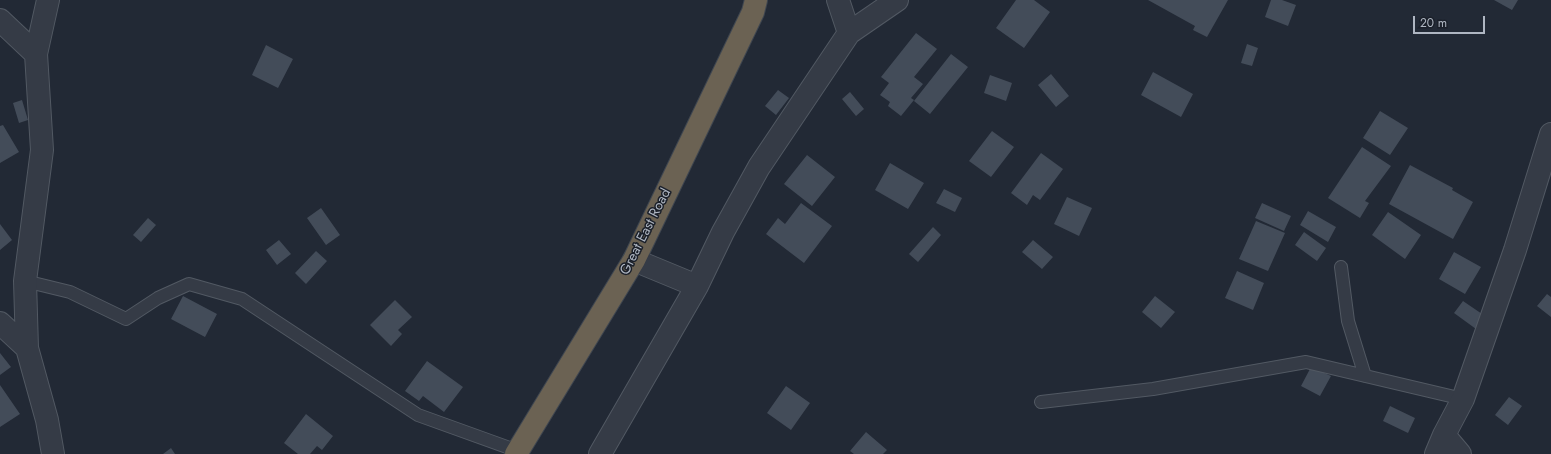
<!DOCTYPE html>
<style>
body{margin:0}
#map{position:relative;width:1551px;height:454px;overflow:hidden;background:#222935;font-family:Jost,sans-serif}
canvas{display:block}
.scale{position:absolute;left:1413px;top:16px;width:72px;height:18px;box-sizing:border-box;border:2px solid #afb6c2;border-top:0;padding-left:5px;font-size:12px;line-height:14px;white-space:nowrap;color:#afb6c2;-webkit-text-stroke:3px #1b202a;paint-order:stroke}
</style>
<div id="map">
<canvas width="1551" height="454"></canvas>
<div class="scale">20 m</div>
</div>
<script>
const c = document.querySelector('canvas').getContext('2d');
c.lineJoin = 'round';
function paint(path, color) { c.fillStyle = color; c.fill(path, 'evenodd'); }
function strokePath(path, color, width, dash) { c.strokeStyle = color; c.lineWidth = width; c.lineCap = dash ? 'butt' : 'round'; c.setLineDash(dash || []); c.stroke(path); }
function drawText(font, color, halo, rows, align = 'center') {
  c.font = font + ' Jost,sans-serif'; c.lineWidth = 3; c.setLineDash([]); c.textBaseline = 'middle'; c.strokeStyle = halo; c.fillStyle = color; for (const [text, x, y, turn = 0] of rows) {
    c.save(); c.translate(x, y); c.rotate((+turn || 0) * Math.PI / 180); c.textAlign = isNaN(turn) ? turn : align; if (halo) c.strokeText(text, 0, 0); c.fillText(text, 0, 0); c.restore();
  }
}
const building = new Path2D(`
 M1016 0H1034L1050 12 1024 48 996 28Z
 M1148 0H1228L1207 37 1193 30 1195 26Z
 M1271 0H1282L1296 5 1288 26 1265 17Z
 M1494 0H1518L1512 10Z
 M916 33 937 49 914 77 923 84 911 98 914 100 901 116 888 106 890 102 880 95 889 83 881 77Z
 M1247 44 1258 48 1252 66 1241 63Z
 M266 45 293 59 278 88 252 75Z
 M951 54 968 67 930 114 914 101Z
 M1153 72 1193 94 1181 117 1141 95Z
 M1051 74 1069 96 1056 107 1038 85Z
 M990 75 1012 83 1006 101 984 93Z
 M778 90 789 98 776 115 765 106Z
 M850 92 864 109 856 116 842 99Z
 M22 100 28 120 19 123 13 103Z
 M1380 111 1408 128 1390 155 1363 138Z
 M3 125 19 152 0 163V126Z
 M992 131 1014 147 991 177 969 161Z
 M1362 147 1391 166 1365 201 1369 203 1360 218 1328 198Z
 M1041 153 1063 169 1040 200 1033 195 1027 205 1011 193Z
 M807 155 835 177 812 206 784 184Z
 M890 163 924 183 908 209 875 190Z
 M1410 165 1453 188 1452 190 1473 202 1453 239 1389 204Z
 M944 189 962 198 955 212 936 203Z
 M1067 197 1092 208 1079 236 1054 224Z
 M801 203 832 226 804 263 766 234 778 218 785 224Z
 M1262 203 1291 216 1284 231 1255 218Z
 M321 208 340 235 326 245 307 218Z
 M1308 211 1336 227 1328 242 1300 225Z
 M1388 212 1421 235 1405 259 1372 235Z
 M148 218 156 225 141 242 133 235Z
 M1256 221 1285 233 1268 271 1239 259Z
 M0 224 12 240 0 250Z
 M933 227 941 235 918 262 909 254Z
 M1304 232 1326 248 1317 261 1295 245Z
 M279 240 291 254 277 265 266 250Z
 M1033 240 1053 257 1042 269 1022 252Z
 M316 251 327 261 306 284 295 273Z
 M1454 252 1481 267 1465 294 1439 279Z
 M1237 271 1264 283 1253 310 1225 298Z
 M1547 294 1551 297V317L1537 306Z
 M183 296 217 314 205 337 171 319Z
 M1155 296 1175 312 1161 328 1142 312Z
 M395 300 412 317 398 330 402 334 391 346 370 325Z
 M1463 301 1485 316 1476 329 1454 313Z
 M0 353 11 367 0 375Z
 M427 361 463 387 444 412 423 396 419 401 405 391Z
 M1311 367 1331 376 1320 396 1301 386Z
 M0 385 20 414 0 427Z
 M786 386 810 403 791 430 767 413Z
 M1509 397 1522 406 1508 425 1495 415Z
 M1390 406 1415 418 1408 433 1383 421Z
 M306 414 333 436 322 450 317 446 310 454H298L284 443Z
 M866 432 887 450 883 454H854L850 451Z
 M171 448 175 454H163Z`);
const lane = new Path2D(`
 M1341 267 1348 321 1365 376
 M25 281 70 292 126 319 158 298 189 284 242 299 418 415 518 451
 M1041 402 1153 389 1306 362 1463 399`);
const street = new Path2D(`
 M48 0 36 54 42 150 25 281 27 348 47 420 53 454
 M838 0 849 33
 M0 20 36 54
 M634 260 697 286
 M0 323 27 348
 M1444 435 1460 454
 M600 454 697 286 723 232 759 167 849 33 897 0
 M1436 454 1444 435 1463 399 1515 250 1551 134`);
const highway = new Path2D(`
 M516 454 634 260 753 12 756 0`);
const streetNames = [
 ["Great East Road",646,232,-63]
];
paint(building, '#434c59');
strokePath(lane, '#525963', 14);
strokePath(street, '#525963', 24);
strokePath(highway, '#3f4650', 24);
strokePath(lane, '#353b46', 12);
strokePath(street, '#353b46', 22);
strokePath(highway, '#6b6253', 22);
drawText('14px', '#afb6c2', '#1b202a', streetNames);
</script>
